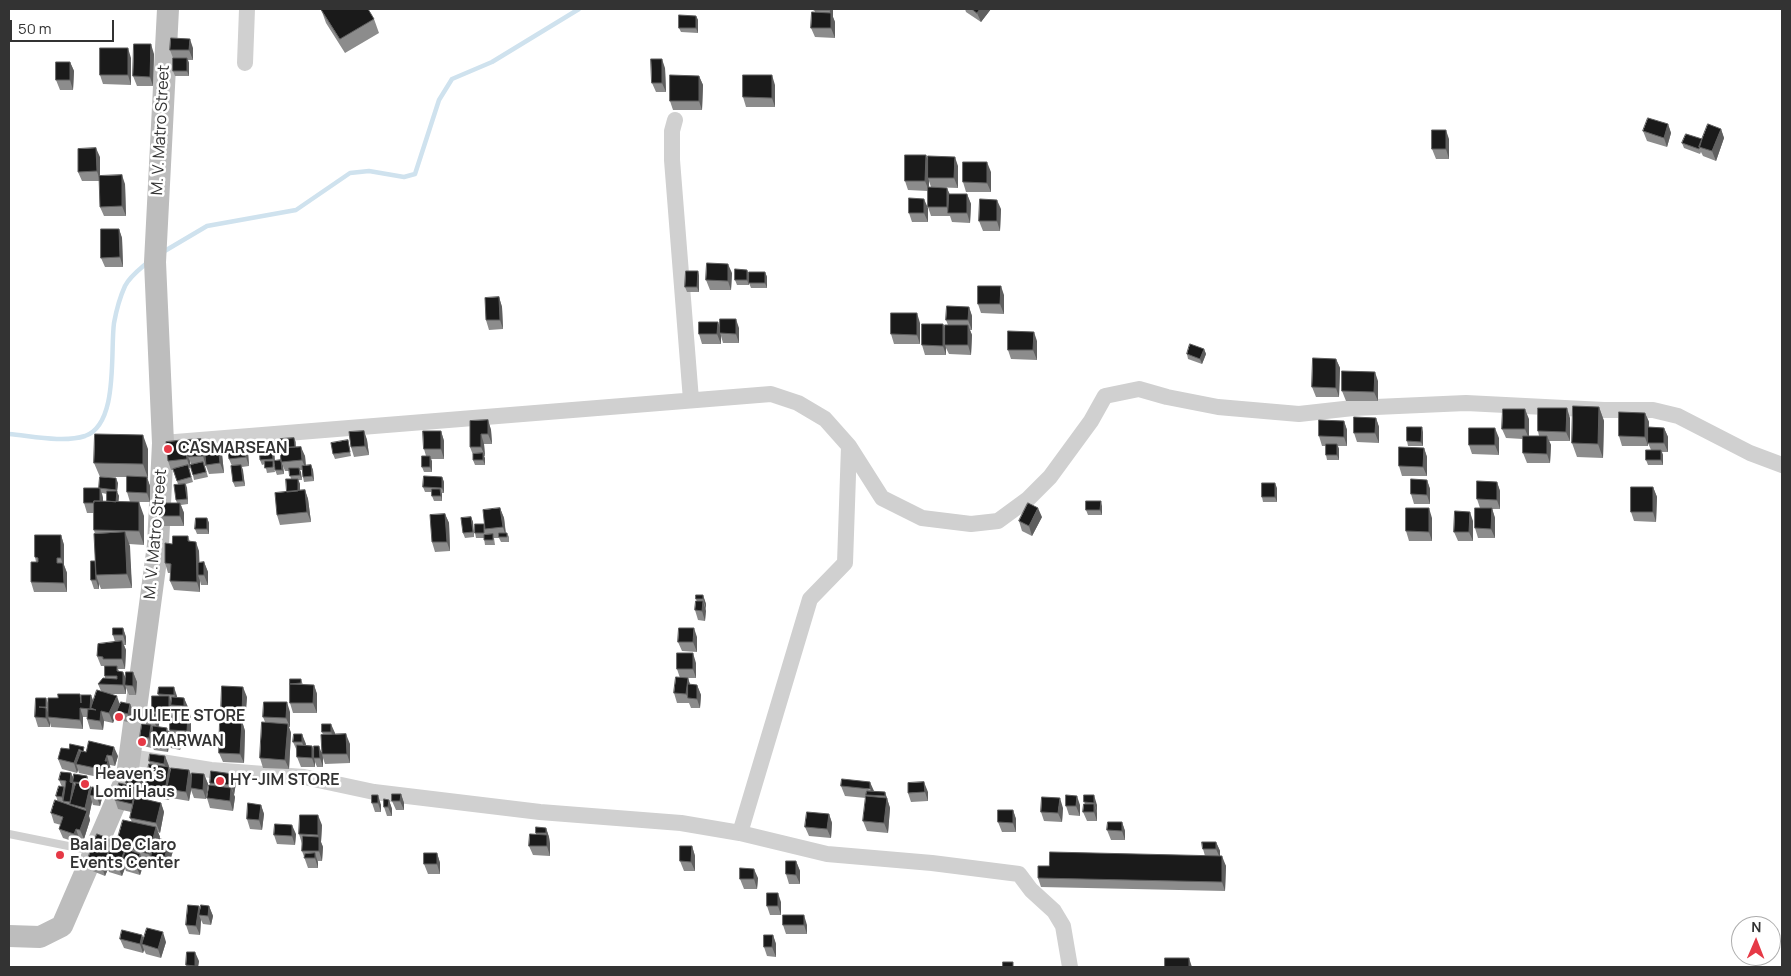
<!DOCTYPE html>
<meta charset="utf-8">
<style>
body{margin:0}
#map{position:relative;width:1791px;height:976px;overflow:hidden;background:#fff;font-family:Manrope,sans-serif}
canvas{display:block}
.frame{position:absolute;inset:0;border:10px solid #333;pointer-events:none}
.north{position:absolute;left:1731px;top:916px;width:50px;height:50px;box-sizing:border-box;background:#fff;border:1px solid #adadad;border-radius:50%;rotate:1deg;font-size:14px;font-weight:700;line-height:20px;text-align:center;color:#333}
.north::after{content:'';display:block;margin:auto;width:18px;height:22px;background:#e63946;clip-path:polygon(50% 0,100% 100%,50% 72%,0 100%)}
.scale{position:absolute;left:10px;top:20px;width:104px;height:22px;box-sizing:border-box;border:2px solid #333;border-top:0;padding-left:6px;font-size:15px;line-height:18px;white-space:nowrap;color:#333;-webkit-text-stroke:4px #fff;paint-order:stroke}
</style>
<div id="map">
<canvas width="1791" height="976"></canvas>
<div class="frame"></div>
<div class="north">N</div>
<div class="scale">50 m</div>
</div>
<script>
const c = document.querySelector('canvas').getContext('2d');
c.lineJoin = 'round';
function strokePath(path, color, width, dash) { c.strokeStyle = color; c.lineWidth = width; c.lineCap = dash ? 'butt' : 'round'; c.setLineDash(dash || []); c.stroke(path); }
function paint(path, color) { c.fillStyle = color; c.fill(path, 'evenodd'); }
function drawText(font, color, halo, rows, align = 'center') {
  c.font = font + ' Manrope,sans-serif'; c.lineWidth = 5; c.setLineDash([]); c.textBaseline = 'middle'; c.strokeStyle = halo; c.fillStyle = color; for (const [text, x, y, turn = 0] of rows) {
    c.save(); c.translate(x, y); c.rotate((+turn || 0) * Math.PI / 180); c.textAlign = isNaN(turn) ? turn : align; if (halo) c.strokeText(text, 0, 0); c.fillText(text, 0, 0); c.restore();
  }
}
const stream = new Path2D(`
 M163 252 207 226 296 210 350 173 369 171 404 177 415 174 439 100 452 79 492 62 579 9
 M9 434C32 436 63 443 85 436 119 424 110 352 114 323 116 312 120 297 125 286 130 276 140 269 148 262`);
const lane = new Path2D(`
 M9 834 93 851`);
const street = new Path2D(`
 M245 63 247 9
 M675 120 672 131V160L691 400
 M163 443 771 394 798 403 825 419 849 446 882 498 922 518 971 524 998 521 1028 499 1050 477 1091 421 1105 396 1139 389 1167 397 1218 407 1299 414 1353 408 1466 403 1604 410H1653L1678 416 1750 453 1782 465
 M130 757 211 770 304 777 374 792 540 812 681 823 740 833 827 854 932 863 1019 874 1031 890 1054 911 1063 926 1070 967
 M740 833 810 599 845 563 849 446`);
const secondary = new Path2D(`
 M9 936 40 937 62 926 127 776 158 545 163 443 155 262 168 9`);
const wall = new Path2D(`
 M321 9 374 19 379 33 345 53 326 23Z
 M814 9H833V17L835 22V38L815 37 811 28 815 12Z
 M965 9H991L981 22 966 12Z
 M696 16 698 20V33L681 32 679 28Z
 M193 48V60H188L189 63V76H175L173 71V58L170 50Z
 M154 54 153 86H137L133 76Z
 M131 58V85L103 84 100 75Z
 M70 62 74 71 73 90H60L56 80Z
 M665 68 666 92H656L652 83Z
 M699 76 703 85 702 110H673L670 101Z
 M775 85V107H746L743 97Z
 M1668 124 1671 133 1667 147 1647 141 1643 131Z
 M1721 129 1724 138 1716 161 1703 156 1701 152 1700 154 1684 148 1682 143 1702 139Z
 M1449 139V159H1436L1432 149Z
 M926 155 928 162 958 166V188L931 187 929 181V187L947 188 949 194H967L971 204 970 223 952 222 950 216H931L928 207V191L908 190 905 181Z
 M100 157V176L125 184 126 216H104L100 207V181H82L78 172Z
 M991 172V192H966L963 182Z
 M928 208V222H912L909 213Z
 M1001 209 1000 231H983L979 221Z
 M119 229 122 238 123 267H105L101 258Z
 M698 271 699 276V292H687L685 287Z
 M765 272 767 277V288H751L749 283V285H737L735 280 749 274Z
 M732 273 731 290H710L706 280Z
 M1004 295V314L981 313 978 304Z
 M499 297 502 307 503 329 489 330 486 320Z
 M969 307 972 316V330H970L972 335 971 355 949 354 946 348V355H925L922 345 943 324 945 330 948 325 946 320Z
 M718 322 720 329 739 328V343H723L721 336V344H702L699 334Z
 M920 323V344H894L891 334Z
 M1037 341V360L1011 359 1008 350Z
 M1204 349 1206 354 1202 364 1188 359 1187 354Z
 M1336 359 1340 368 1339 397H1316L1312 387Z
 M1378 381V401H1346L1342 391Z
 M1599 407 1604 421 1603 458 1577 457 1572 443Z
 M1645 413 1649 422V427L1664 428 1668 437V452H1662L1663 455V465H1648L1646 460 1651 450 1648 443V446H1622L1619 436Z
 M1376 418 1379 427V443L1357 442 1354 433Z
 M1570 418V441H1549L1551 445 1550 463H1527L1523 453V439L1506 438 1502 429 1529 419V436H1539L1538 431Z
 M488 420 491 430 492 444H484L485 456H484L485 465H475L473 460V455L470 447Z
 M1344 421 1347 430V446H1338L1339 449V460H1327L1326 455V446H1322L1319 436Z
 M364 431 367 440 369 455 354 457 351 447Z
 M441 431 444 441V459H431L432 472H424L422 467 426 456 424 449Z
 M1423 432V446H1408L1407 441Z
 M294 438 296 442V447L305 456 306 466 311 465 313 470 314 481 304 482 303 477 302 470H300L302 480H298L300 484V490H305L308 499 311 522 280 525 277 515 287 492 291 479 289 471H285L283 466 284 474 277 475 275 470V464H274L275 472 267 473 265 464 262 465 260 460 272 446 274 450 275 461 281 460Z
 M1499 438V455L1472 454 1469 445Z
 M348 440 351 456 335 459 333 454Z
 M218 445 222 454 224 473 209 474 206 466H205L208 477 194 480 190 461V468H189L193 482 186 484 187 488 188 504 181 505 184 513V526H164L161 516 177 503 176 500 178 484 173 470H171L168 461 187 446H204Z
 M1424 448 1427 457V476H1402L1399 466Z
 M148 449V478H147L150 486V502H130L127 492V477H102L118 483 117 492 119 496 118 502 144 516V545L129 544 132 588 101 589 99 584V589H94L91 580 95 561V534L94 530V513H87L84 503 99 488 100 477 94 463ZM102 493 107 494V502H103V498Z
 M248 452 249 466 242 467 245 486 235 487 233 482 232 466 229 459Z
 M442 477 444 482V493H442V501H434L432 496V492H425L423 487Z
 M1427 480 1430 489V504H1414L1411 494Z
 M1497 482 1500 491V509H1492L1495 518V538H1478L1475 528 1480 508 1477 499Z
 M1653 487 1657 497 1656 522 1634 521 1631 512Z
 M1277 488V502H1263L1262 497Z
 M1102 506V515H1088L1086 510Z
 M500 508 504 518 506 533H507L509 537V542H501L499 538H494L495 545H485L484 538H476L475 533 484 524 485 527Z
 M445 514 449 523 450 551 435 552 432 542Z
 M471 517 473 522 474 537 465 538 463 533Z
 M1042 517 1032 536 1022 531 1019 521Z
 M207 518 209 523V534H197L195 529Z
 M1432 518V541H1409L1406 531Z
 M1473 521V541H1458L1454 532Z
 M61 535 64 545V565L67 573V592H34L31 582 36 562 35 557Z
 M188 536 190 542 199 551V563L204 562 208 572V585H201L200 581V592L174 590 170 581 171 573H168L165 563 172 544Z
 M703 595 706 604 705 621 698 620 695 610 697 601 696 599Z
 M123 628 126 637V645H124L126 650 125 669H118L119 671 126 678 133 672 137 682 136 695H129L126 688V694H111L120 704H130L134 713 131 723 120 720 117 712 113 723 104 721 103 730 90 729 87 719V717H83V729L51 727 50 723V727H38L35 717 46 698 48 703 58 698H81L93 701 101 691 98 684 105 678V666H101L97 656 115 642 113 635Z
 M697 637V652L682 651 678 642Z
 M696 663V678H688L690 685H697L701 695 700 708H691L689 703H677L674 693 680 678 677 669Z
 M301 679 303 685H314L317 694V713H293L290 703V684Z
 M159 687 177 697 184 698 191 717V740H180L182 743 180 750 171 748 169 743 168 752 154 750 152 746V748L143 746 140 737 146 724 144 719 152 714V712L159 696 158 694ZM158 721H170V731L168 733 158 727 159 724Z
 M247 697 245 722 224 720 221 711Z
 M290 712V727H289L291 733 289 769 263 768 260 758 265 722 263 717Z
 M242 721 245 731 244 763 223 762 219 753Z
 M322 724 335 733V734L350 744V763L325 764 323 758V767H317L315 762V767H301L297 757V751L293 742 302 734 305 745 312 746 314 751 322 752 323 735 322 732Z
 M70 744 86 752 118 756 115 766 110 765V766L111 770 108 779 79 773 78 770 77 773 62 769 58 759 69 749Z
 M165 756 170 771 189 770 192 778 204 774 208 784 206 799 194 798 191 790 189 801 171 798 170 794 169 800 148 797 145 788 150 764 149 761Z
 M71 773 74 779 87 776 91 790 102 798 100 806 93 805 92 802 89 816 90 820 84 839 79 838 78 843 63 838 59 829 61 825 54 823 51 813 58 802 56 796 62 787 59 780Z
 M233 774 236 783 234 795 235 797 233 811 210 808 207 798 210 785V783Z
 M141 777 145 787 143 795 139 794V798L161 803 164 812 160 833 158 832 160 837 159 838 169 841 173 851 167 870 154 866 153 862 152 863 143 861 144 863 140 875 126 871 125 868 122 876 109 872 108 869 105 876 90 870 87 861 114 843 118 844 117 841 132 822 130 818 131 812 118 809 115 800 126 785V783Z
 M842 779 873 791 885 792 890 808 888 833 867 831 863 821 866 798 845 796 841 786Z
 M928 792V801L911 802 908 793Z
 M401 794 404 803V810H396L392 801Z
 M372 795 381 805V812H375L372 803Z
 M1084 795 1097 805V821H1087L1083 812 1085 804Z
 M389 800 392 809V816H387L384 807Z
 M261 805 264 814 262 830 250 829 247 819Z
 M1080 805V816L1069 815 1066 806Z
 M1063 808 1062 822 1044 821 1041 812Z
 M1013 810 1016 819V832H1002L998 822Z
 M829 814 832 823 831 838 809 836 805 827Z
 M1122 822 1125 831V840H1111L1107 830Z
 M322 825 321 842 323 847 322 861H318V868H308L302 851V844L299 834Z
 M546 828 549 837 550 844V856L533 855 529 846 536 835V833Z
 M296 834 295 845 277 844 274 835Z
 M1216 842 1220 851V856L1226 866 1225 891 1041 887 1038 878 1049 866 1205 856 1203 849Z
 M692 846 695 856V871H684L680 861Z
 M437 853 440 863V874H428L424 864Z
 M796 861 800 871V884H789L786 874Z
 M758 878 757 889H744L740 879Z
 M781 902V915H770L767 906Z
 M199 906 200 910 209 906 213 916 211 925 203 924 201 920 200 935 189 934 186 925Z
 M783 925H807V934H786Z
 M773 935 776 944V957L767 956 764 947Z
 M120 939H144L166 942 161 958 146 954 144 950 143 953 124 948Z
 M199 961 198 967H187L186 965Z`);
const shadedWall = new Path2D(`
 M829 9H833V17L835 22V38L831 28V15Z
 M980 9H991L981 22 977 13Z
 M696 16 698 20V33L696 28Z
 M190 39 193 48V60L189 50Z
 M151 44 154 54 153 86 150 77Z
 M128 48 131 58V85L128 75Z
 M187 58 189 63V76L187 71Z
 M662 59 665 68 666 92 662 83Z
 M70 62 74 71 73 90 70 80Z
 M772 75 775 85V107L772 98Z
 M699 76 703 85 702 110 699 101Z
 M1668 124 1671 133 1667 147 1664 138Z
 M1721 129 1724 138 1716 161 1712 151Z
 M1446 130 1449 139V159L1446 149Z
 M96 148 100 157V181L97 171Z
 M926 155 929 164 928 178 929 181V191L925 181Z
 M955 157 958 166V188L954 178Z
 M987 162 991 172V192L987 183Z
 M122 175 125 184 126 216 122 206Z
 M947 188 951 197 949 213 947 207Z
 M967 194 971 204 970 223 967 213Z
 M924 199 928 208V222L924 213Z
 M997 200 1001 209 1000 231 997 221Z
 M119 229 122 238 123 267 120 257Z
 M728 264 732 273 731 290 728 281Z
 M747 270 749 274V285L747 280Z
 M698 271 699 276V292L697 287Z
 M765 272 767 277V288L765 283Z
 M1001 286 1004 295V314L1000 304Z
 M499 297 502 307 503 329 500 320Z
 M969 307 972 316V330L968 320Z
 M917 313 920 323V344L917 335Z
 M736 319 739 328V343L736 334Z
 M718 322 721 331 720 333 721 336V344L717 334Z
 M943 324 947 333 945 345 946 348V355L943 346Z
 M968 325 972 335 971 355 968 345Z
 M1034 332 1037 341V360L1033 350Z
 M1204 349 1206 354 1202 364 1200 359Z
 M1336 359 1340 368 1339 397 1336 388Z
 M1375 372 1378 381V401L1374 392Z
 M1599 407 1604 421 1603 458 1598 444Z
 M1567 408 1570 418V441L1566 432Z
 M1525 409 1529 419V439L1525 429Z
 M1645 413 1649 422 1648 446 1645 437Z
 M1376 418 1379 427V443L1375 433Z
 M488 420 491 430 492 444 488 434Z
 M1344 421 1347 430V446L1344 437Z
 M1422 427 1423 432V446L1421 442Z
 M1495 428 1499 438V455L1495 445Z
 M1664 428 1668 437V452L1664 443Z
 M364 431 367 440 369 455 365 446Z
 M441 431 444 441V459L441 449Z
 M481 434 484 444 485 456 481 447Z
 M143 435 148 449V478L143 464Z
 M1547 436 1551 445 1550 463 1547 454Z
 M201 439 205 448 206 466 203 456Z
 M185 440 188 450V457L190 461V468L187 459Z
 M244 442 248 452 249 466 246 457Z
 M1337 444 1339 449V460L1337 455Z
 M218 445 222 454 224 473 220 463Z
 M272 446 274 450 275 464 273 459Z
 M301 447 305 456 306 469 302 460Z
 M1424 448 1427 457V476L1423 467Z
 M1661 450 1663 455V465L1661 460Z
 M483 453 485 458V465L483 460Z
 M430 456 432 461V472L430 467Z
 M281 462 283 466 284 474 282 470Z
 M241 465 243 470 245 486 243 481Z
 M311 465 313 470 314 481 312 476Z
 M299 468 301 472 302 480 300 475Z
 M147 477 150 486V502L147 493Z
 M442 477 444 482V493L442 488Z
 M116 478 118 483 117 492 119 496 118 507 116 502 117 494 116 490Z
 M298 479 300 484V499L298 494Z
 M1427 480 1430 489V504L1427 495Z
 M1497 482 1500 491V509L1497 500Z
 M1275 483 1277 488V502L1275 497Z
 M185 484 187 488 188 504 187 499Z
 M1653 487 1657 497 1656 522 1653 512Z
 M100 488 103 498V513L100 503Z
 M440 489 442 494V501L441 496Z
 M305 490 308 499 311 522 307 512Z
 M1101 501 1102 506V515L1100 510Z
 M139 502 144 516V545L139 531Z
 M180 503 184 513V526L180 516Z
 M500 508 504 518 506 537 503 527Z
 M1038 508 1042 517 1032 536 1029 526Z
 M1429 508 1432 518V541L1429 532Z
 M1492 508 1495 518V538L1491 529Z
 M1470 512 1473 521V541L1469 532Z
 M445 514 449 523 450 551 447 542Z
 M471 517 473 522 474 537 473 532Z
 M207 518 209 523V534L207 529Z
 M125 532 130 546 132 588 127 574Z
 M61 535 64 545V565L67 573V592L64 583 63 566 61 558Z
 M196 542 199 551 200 575H198L200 581V592L197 582Z
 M96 561V575L99 584V589L96 580Z
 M204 562 208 572V585L204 575Z
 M703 595 706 604V609L703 599Z
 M703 601 706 611 705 621 702 611Z
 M123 628 126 637V645L123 635Z
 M694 628 697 637V652L693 642Z
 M122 641 126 650 125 669 122 659Z
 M693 653 696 663V678L693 669Z
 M123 672 127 681 125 685 126 688V694L123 685Z
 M133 672 137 682 136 695 133 686Z
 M688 678 691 687 688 698 686 694Z
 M314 685 317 694V713L313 703Z
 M697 685 701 695 700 708 697 699Z
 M174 687 177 696V704L174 695Z
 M243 687 247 697 245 722 242 712Z
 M91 695 95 705 91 708 93 716V718L90 709Z
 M117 696 120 705 117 711V712L113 723 109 713Z
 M169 696 172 705H171L172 709 170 713 172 718V721L169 712Z
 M184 698 188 707 187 714H186L184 706Z
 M287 702 290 712V727L286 718Z
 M130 704 134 713 131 723 128 714Z
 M46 708 50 717H48L50 723V727L46 718Z
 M80 708 83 717V729L80 720Z
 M188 708 191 717V740L187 731Z
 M101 711 104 721 103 730 100 721Z
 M156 714 159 724 158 731 154 721Z
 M242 721 245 731 244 763 240 754Z
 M288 724 291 733 289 769 285 760Z
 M331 724 335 733V741L331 732Z
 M151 725 154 735 151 741 152 746V748L149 738Z
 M167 728 170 738H167L169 743 168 752 164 743Z
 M178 733 182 743 180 750 177 740Z
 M302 734 306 744 305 751 302 742Z
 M346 734 350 744V763L347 754Z
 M312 746 315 755 314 758 315 762V767L312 758Z
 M319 746 322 754 323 758V767L320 758Z
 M114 747 118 756 115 766 112 756Z
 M79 749 82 759 76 764 78 770 77 773 74 763Z
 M107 755 111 770 108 779 105 770V761Z
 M165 756 169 766 168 773 164 764Z
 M169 767 172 776 167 789 170 794 169 800 165 791Z
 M189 770 193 780 189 801 186 792Z
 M71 773 75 782H73L77 792 71 804 70 802V782Z
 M204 774 208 784 206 799 203 790Z
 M233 774 236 783 234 795 231 785Z
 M87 776 94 796 90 795 92 802 89 816 90 820 84 839 80 830 87 812 85 808 89 792 86 783Z
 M141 777 145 787 143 795 139 786Z
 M870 782 874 791 872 795 870 789Z
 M924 782 928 792V801L925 792Z
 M64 787 67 797 63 801 62 797Z
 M136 787 139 797 136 813 132 804Z
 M99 788 102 798 100 806 97 797Z
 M231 788 235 797 233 811 230 801Z
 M885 792 890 808 888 833 884 823 886 801 885 796Z
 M401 794 404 803V810L400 801Z
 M378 795 381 805V812L378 803Z
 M1094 795 1097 805V812L1094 803Z
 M1077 796 1080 805V816L1076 806Z
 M1060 798 1063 808 1062 822 1058 813Z
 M389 800 392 809V816L388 807Z
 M161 803 164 812 160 833 156 823Z
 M1094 804 1097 813V821L1094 812Z
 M261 805 264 814 262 830 259 820Z
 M1013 810 1016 819V832L1013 823Z
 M829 814 832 823 831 838 827 829Z
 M318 815 322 825 321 842 323 847 322 861 319 851V840L318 835Z
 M1122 822 1125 831V840L1122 831Z
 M292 825 296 834 295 845 292 836Z
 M156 827 160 837 154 857 151 856 152 863 149 854Z
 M546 828 549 837 550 844V856L547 846V837L546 833Z
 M76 829 79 838 78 843 74 834Z
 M113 840 116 849 106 862 108 869 105 876 102 867Z
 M169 841 173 851 167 870 164 860Z
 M1216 842 1220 851V858L1216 849Z
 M692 846 695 856V871L691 862Z
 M126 847 129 856 122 862 125 868 122 876 118 867Z
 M315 853 318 863V868L315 858Z
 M437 853 440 863V874L437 864Z
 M140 854 144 863 140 875 136 866Z
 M1222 856 1226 866 1225 891 1222 882Z
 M796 861 800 871V884L796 875Z
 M754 869 758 878 757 889 754 879Z
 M778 893 781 902V915L778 906Z
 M199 906 202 915H199L201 920 200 935 196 926Z
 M209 906 213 916 211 925 208 916Z
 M804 915 807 925V934L804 925Z
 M163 932 166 942 161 958 158 949Z
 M142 935 146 944H142L144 950 143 953 140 944Z
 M773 935 776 944V957L772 947Z
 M195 952 199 961 198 967H195Z
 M1189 958 1192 967H1189Z`);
const building = new Path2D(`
 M321 9H368L374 19 340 39Z
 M814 9H829V10H814Z
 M972 9H980L977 13Z
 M812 12 831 13V28H811Z
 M679 15 696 16V28H679Z
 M171 38 190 39 189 50H170Z
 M134 44H151L150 77 133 76Z
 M100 48H128V75H100Z
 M173 58H187V71H173Z
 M651 59H662V83H652Z
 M56 62H70V80H56Z
 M670 75 699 76V101H670Z
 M743 75H772V98L743 97Z
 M1648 118 1668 124 1664 138 1643 131Z
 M1708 124 1721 129 1712 151 1699 147Z
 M1432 130H1446V149H1432Z
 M1686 134 1702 139 1699 149 1682 143Z
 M96 148 97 171 78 172V149Z
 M905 155H926L925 181H905Z
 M928 156 955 157 954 178H928Z
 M963 162H987V183L963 182Z
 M122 175V206L100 207 99 176Z
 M928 187 947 188V207H928Z
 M949 194H967V213H948Z
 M909 198 924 199V213H909Z
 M980 199 997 200V221H979Z
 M101 229H119L120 257 101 258Z
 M707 263 728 264V281L706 280Z
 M735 269 747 270V280H735Z
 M686 271H698L697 287H685Z
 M749 272H765V283H749Z
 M978 286H1001L1000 304H978Z
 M499 297 500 320H486L485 298Z
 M947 306 969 307 968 320H946Z
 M891 313H917V335L891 334Z
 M720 319H736V334L720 333Z
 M699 322H718L717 334H699Z
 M922 324H943V346L922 345Z
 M945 325H968V345H945Z
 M1008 331 1034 332 1033 350H1008Z
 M1190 344 1204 349 1200 359 1187 354Z
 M1313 358 1336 359V388L1312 387Z
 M1342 371 1375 372 1374 392 1342 391Z
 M1573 406 1599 407 1598 444 1572 443Z
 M1538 408H1567L1566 432 1538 431Z
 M1503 409H1525V429H1502Z
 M1619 412 1645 413V437L1619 436Z
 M1354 417 1376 418 1375 433H1354Z
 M488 420V434H481V447H470V421Z
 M1319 420 1344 421V437L1319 436Z
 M1407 427H1422L1421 442 1407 441Z
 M1648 427 1664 428V443H1648Z
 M1469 428H1495V445H1469Z
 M364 431 365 446 351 447 349 432Z
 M423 431H441V449H424Z
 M95 434 143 435V464L94 463Z
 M1523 436H1547V454L1523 453Z
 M294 438 295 447 281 448 280 439Z
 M201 439 203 456 188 457 187 440Z
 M185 440 187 459 168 461 166 442Z
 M348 440 350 452 333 454 331 443Z
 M244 442 246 457 229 459 227 444Z
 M1326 444H1337V455H1326Z
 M218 445 220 463 206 465 204 446Z
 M272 446 273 459 260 460 259 447Z
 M301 447 302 460 281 462 280 448Z
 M1399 447 1424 448 1423 467 1399 466Z
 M1646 450H1661V460H1646Z
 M483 453V460H473V454Z
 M422 456H430V467H422Z
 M281 460 282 470H275L274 461Z
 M265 461H273V467L265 468Z
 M203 462 206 472 193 475 190 465Z
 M188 465 191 477 177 481 173 469Z
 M241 465 243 481 233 482 231 466Z
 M311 465 312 476 303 477 302 466Z
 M289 468H299L300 475 290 476Z
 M127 476 147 477V493L127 492Z
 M424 476 442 477V488L423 487Z
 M100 477 116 478V490L99 488Z
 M286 479H298V491L287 492Z
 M1411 479 1427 480V495L1411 494Z
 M1477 481 1497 482V500L1477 499Z
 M1262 483H1275V497H1262Z
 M185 484 187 499 176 500 174 485Z
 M1631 487H1653V512H1631Z
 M84 488H100V501H94V503H84Z
 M432 489H440L441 496H432Z
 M305 490 307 512 277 515 275 493Z
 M107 491H117L116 502 107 501Z
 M94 501 139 502V531L94 530Z
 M1086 501H1101L1100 510H1086Z
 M161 503H180V516H161Z
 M1028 503 1038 508 1029 526 1019 521Z
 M500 508 503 527 485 529 483 510Z
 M1406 508H1429V532L1406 531Z
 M1475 508H1492L1491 529 1475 528Z
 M1455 511 1470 512 1469 532H1454Z
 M445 514 447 542H432L430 515Z
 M471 517 473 532 463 533 461 518Z
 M196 518H207V529H195Z
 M475 524H484V533H475Z
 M125 532 127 574 96 575 94 534Z
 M499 533H507V537H499Z
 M493 534V540H484V535Z
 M35 535H61V558H57V563H63L64 583 31 582V562H38V558L35 557Z
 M173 536H188V541L196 542 197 582 170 581 171 564 165 563V543L172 544Z
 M91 561H95L96 580H91Z
 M204 562V575H198V563Z
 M696 595H703V599H696Z
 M696 601H703L702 611 695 610Z
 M113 628H123V635H113Z
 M679 628H694L693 642H678Z
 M122 641V659H103V657L97 656 98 644Z
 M677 653H693V669H677Z
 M105 666H117V671L123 672V685L98 684 103 678 117 679V676H105Z
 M126 672H133V686L125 685Z
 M676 677 688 678 686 694 674 693Z
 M290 679H301V683L290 684Z
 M290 684 314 685 313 703H290Z
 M688 684 697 685V699L688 698Z
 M222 686 243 687 242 712 221 711Z
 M159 687H174V695L158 694Z
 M97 690 117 696 109 713 101 711 100 721 87 719 88 709 96 710 91 708Z
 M58 694H80L81 703V695H91L90 709 80 708V720L48 717V698H58Z
 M152 696H169V712H152Z
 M172 697 184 698V706L171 705Z
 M36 698H46V707H39L46 708V718L35 717Z
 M121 702 130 704 128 714 117 711Z
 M264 702H287L286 718 263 717Z
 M171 707 188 708V714L170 713Z
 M145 712 156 714 154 721 144 719Z
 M170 714 188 715 187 731 170 730Z
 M220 721H242L240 754 219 753Z
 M262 722 288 724 285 760 260 758Z
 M142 724 151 725 149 738 140 737Z
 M322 724H331V732H322Z
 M153 726 167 728 164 743 151 741Z
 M169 731 178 733 177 740 167 738Z
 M294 734H302V742H293Z
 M346 734 347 754H322L321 735Z
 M89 741 114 747 112 756 107 755 105 761H108L105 770 76 764 81 751 86 752Z
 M70 744 84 747 83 752 79 749 74 763 58 759 61 748 69 749Z
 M297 745 312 746V758L297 757Z
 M314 746H319L320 758H314Z
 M150 754 165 756 164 764 149 761Z
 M149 764 169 767 165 791 145 788Z
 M171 768 189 770 186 792 167 789Z
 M211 771 233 774 231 785 210 783Z
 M61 772 71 773 70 782 73 783 70 802 63 801 66 781 59 780Z
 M192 773 204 774 203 790 191 788Z
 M74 774 87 776 86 783 73 782Z
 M127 775 141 777 139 786 126 783Z
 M842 779 870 782V789L841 786Z
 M924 782 925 792 908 793V783Z
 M76 783 90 786 85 808 70 804Z
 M119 783 136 787 132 804 115 800Z
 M209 785 231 788 230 801 207 798Z
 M59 786 64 787 62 797 56 796Z
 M92 787 99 788 97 797 90 795Z
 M867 791 885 792V796L866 795Z
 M392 794H401L400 801H392Z
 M372 795H378V803H372Z
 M1066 795 1077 796 1076 806H1066Z
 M1084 795H1094V803L1084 802Z
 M866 796 887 798 884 823 863 821Z
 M135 797 161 803 156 823 130 818Z
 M1042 797 1060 798 1058 813 1041 812Z
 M384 799 389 800 388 807H384Z
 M55 800 87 811 80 830 76 829 74 834 59 829 63 817 51 813Z
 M248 803 261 805 259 820 247 819Z
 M1084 804H1094V812H1083Z
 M998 810H1013V823L998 822Z
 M807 812 829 814 827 829 805 827Z
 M300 815H318V835L299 834Z
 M123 820 156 827 149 854 128 848 129 844 117 841Z
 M1108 822H1122V831L1107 830Z
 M275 824 292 825V836L274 835Z
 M536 827 546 828V833H536Z
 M97 834 113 840 102 867 87 861Z
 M530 834 547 835V846H529Z
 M303 836 319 837V851H302Z
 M156 838 169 841 164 860 151 856Z
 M113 842 126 847 118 867 106 862Z
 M1202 842H1216V849H1203Z
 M680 846H692L691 862 680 861Z
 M126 849 140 854 136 866 122 862Z
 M1050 852 1222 856V882L1038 878V866H1049Z
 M315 853V858H304L305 854Z
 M424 853H437V864H424Z
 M786 861H796V875L786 874Z
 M740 868 754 869V879H740Z
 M767 893H778V906H767Z
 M188 905 199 906 196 926 186 925Z
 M201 905 209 906 208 916 199 915Z
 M783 915H804V925H783Z
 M147 928 163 932 158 949 142 944Z
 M122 930 142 935 140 944 120 939Z
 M764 935H773L772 947H764Z
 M187 952H195V966L186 965Z
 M1165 958H1189V967H1165Z
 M1003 962H1013V967H1003Z`);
const markers = [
 [168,449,5,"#e63946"],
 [119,717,5,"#e63946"],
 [142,742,5,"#e63946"],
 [220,781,5,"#e63946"],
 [85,784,5,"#e63946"],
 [60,855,5,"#e63946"]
];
const streetNames = [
 ["M. V. Matro Street",161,130,-87],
 ["M. V. Matro Street",156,534,-85]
];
const poiNames = [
 ["CASMARSEAN",178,449],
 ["JULIETE STORE",129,717],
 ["MARWAN",152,742],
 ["Heaven’s",95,775],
 ["Lomi Haus",95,793],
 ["HY-JIM STORE",230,781],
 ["Balai De Claro",70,846],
 ["Events Center",70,864]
];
strokePath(stream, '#cfe2ee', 4.5);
strokePath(lane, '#d0d0d0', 8);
strokePath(street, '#d0d0d0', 16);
strokePath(secondary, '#bdbdbd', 22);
paint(wall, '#8c8c8c');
paint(shadedWall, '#5f5f5f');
paint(building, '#1a1a1a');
strokePath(building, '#5f5f5f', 1);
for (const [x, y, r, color] of markers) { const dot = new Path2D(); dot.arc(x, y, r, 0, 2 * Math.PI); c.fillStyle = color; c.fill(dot); strokePath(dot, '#fff', 2); }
drawText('16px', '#333', '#fff', streetNames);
drawText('bold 16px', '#333', '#fff', poiNames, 'left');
</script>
